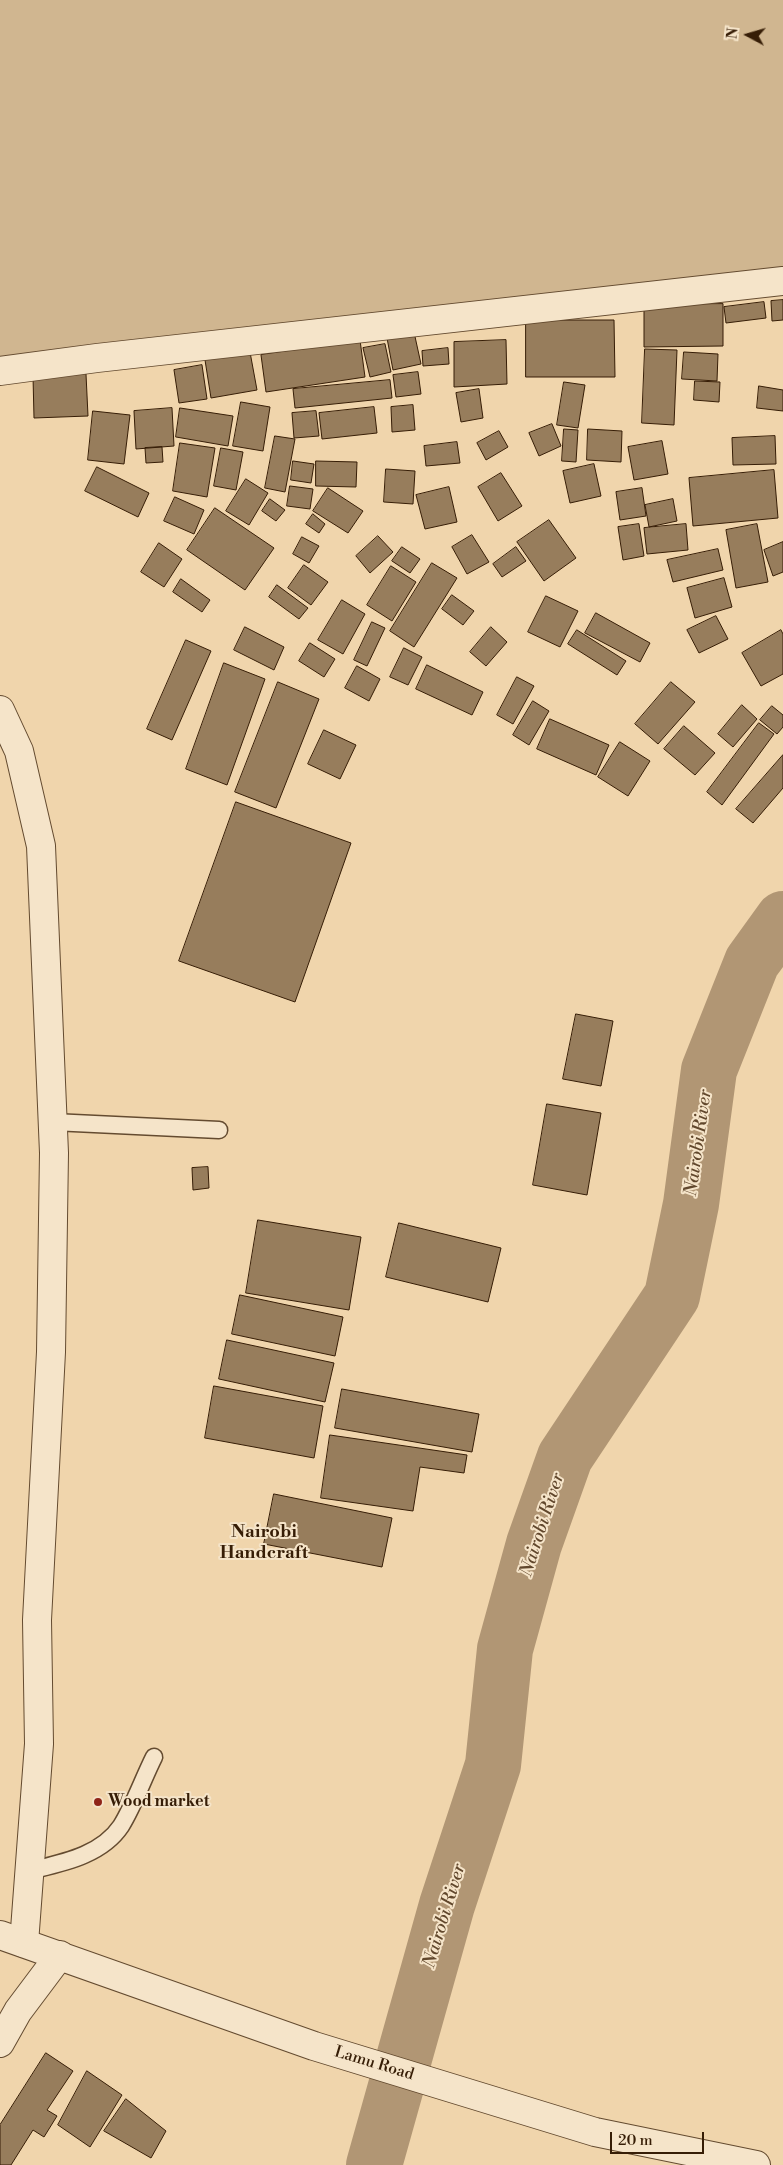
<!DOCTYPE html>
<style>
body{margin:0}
#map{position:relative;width:783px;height:2165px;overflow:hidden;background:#f0d5ac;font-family:"Libre Bodoni",serif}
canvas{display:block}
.north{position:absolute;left:723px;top:10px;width:50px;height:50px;-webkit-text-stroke:4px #f5e4c9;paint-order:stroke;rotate:276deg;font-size:14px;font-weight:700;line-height:20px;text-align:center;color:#361d06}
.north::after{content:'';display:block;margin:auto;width:18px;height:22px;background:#361d06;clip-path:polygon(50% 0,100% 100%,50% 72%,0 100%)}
.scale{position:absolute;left:610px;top:2132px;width:94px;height:22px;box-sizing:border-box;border:2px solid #361d06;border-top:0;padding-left:6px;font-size:15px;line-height:18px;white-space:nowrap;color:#361d06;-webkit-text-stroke:4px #f5e4c9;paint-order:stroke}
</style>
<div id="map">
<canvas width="783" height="2165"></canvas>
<div class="north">N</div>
<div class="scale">20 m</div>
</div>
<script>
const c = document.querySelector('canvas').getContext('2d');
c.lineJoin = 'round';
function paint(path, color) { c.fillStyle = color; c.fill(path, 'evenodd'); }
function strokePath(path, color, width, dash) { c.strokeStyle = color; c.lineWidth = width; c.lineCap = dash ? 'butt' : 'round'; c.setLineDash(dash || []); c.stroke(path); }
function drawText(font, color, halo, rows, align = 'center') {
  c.font = font + ' "Libre Bodoni",serif'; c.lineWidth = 4; c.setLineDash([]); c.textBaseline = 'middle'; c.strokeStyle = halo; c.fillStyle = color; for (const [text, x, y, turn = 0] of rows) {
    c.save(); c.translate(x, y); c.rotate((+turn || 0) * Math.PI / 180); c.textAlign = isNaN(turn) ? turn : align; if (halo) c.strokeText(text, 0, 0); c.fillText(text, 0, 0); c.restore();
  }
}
const green = new Path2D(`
 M0 0H783V268L0 356Z`);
const river = new Path2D(`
 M374 2165 447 1905 493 1765 505 1649 534 1544 565 1457 672 1296 691 1204 709 1070 752 962 783 919`);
const building = new Path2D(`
 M783 300V320L772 321 771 301Z
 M764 302 766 318 726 323 724 307Z
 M723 304V346L644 347V305Z
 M526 320H614L615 377H526Z
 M414 332 421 364 393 370 387 338Z
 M360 340 365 377 266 392 261 355Z
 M506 340 507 384 454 387V342Z
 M385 344 391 372 370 377 363 348Z
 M448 348 449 364 423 366 422 351Z
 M645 349 677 350 674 425 642 423Z
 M250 352 257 390 211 398 205 360Z
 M684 352 718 354 717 381 682 379Z
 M202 365 207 399 179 403 174 370Z
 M418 372 421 394 396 397 393 375Z
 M86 374 88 416 34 418 33 376Z
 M390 380 392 398 295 408 293 389Z
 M695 381 720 382 719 402 694 400Z
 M564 382 585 385 578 428 557 425Z
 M759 386 783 390V411L757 408Z
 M479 389 483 418 461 422 456 393Z
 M241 402 270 407 263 451 233 446Z
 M413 405 415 430 392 432 391 407Z
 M374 407 377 433 322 439 319 413Z
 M172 408 174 446 136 449 134 411Z
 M180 408 233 416 228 446 176 437Z
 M93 411 130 415 124 464 88 460Z
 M316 411 319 436 294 438 292 413Z
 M552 424 561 446 539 456 529 433Z
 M564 429 578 430 576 462 562 461Z
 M588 429 622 431 621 462 587 460Z
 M499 431 508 447 486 460 477 443Z
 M275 436 295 439 285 492 265 488Z
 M775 436 776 464 733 465 732 438Z
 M662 441 668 474 634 480 628 447Z
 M457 442 460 463 426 466 424 446Z
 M180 443 215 448 207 497 173 491Z
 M162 447 163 462 146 463 145 448Z
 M221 448 243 452 236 490 214 486Z
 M293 461 314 464 311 483 291 480Z
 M316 461 357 462 356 487 316 486Z
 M594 464 601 496 570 503 563 471Z
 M97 467 149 493 138 517 85 491Z
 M386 469 415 471 413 504 384 502Z
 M774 470 778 518 693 526 689 478Z
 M501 473 522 506 498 521 478 487Z
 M246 479 268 493 249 525 226 511Z
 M290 486 313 489 310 509 287 506Z
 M449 487 457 522 425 529 416 495Z
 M328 488 363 511 348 533 313 511Z
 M642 488 646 516 620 520 616 492Z
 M175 497 204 510 194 534 164 521Z
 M270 499 285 510 276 521 262 511Z
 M673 499 677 521 649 527 645 505Z
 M215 508 274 548 245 590 187 550Z
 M313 514 325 524 319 533 306 524Z
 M549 520 576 558 544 581 517 542Z
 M639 524 644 556 623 560 618 527Z
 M686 524 688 550 647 554 644 528Z
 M757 524 768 582 736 588 726 530Z
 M472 535 489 562 467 574 452 547Z
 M378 536 393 552 370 573 356 556Z
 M302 537 319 546 309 563 293 554Z
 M783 542V572L773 576 764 550Z
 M159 543 182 559 164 587 141 572Z
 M402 547 420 559 410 573 392 561Z
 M516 547 526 561 502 577 493 564Z
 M718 549 723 570 673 582 667 560Z
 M432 563 457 578 414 647 390 631Z
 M304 565 328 582 311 605 288 588Z
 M391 566 416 582 392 621 367 605Z
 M724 578 732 607 695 618 687 588Z
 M181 579 210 600 202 612 173 592Z
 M277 585 308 608 299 619 269 597Z
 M452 595 474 611 463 625 442 609Z
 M546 596 578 611 560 647 528 632Z
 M342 600 365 614 343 654 318 640Z
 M596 613 650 643 640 662 585 633Z
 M716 616 728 639 699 653 687 630Z
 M372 622 385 628 367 666 354 660Z
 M245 627 284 647 274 670 234 650Z
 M491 627 507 642 486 666 470 652Z
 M577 630 626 661 617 675 568 644Z
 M781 630 783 634V674L761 686 742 653Z
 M186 640 211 651 172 740 147 729Z
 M310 643 335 659 324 677 299 661Z
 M404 648 422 657 408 685 390 677Z
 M224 663 265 679 227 785 186 769Z
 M427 665 483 692 472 715 416 689Z
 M357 666 380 679 369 701 345 688Z
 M517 677 534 686 513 724 497 715Z
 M278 682 319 699 276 808 235 792Z
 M671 682 695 702 658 744 635 724Z
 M533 701 549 711 529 745 513 735Z
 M742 705 757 719 733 747 718 734Z
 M772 706 783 715V727L777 734 760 720Z
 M550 719 609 745 596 775 537 749Z
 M759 723 774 734 722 805 707 792Z
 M684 726 715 753 695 775 664 749Z
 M324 730 356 745 340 779 308 764Z
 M620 742 650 761 628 796 598 777Z
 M783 755V788L753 823 736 809Z
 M236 802 351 843 295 1002 179 961Z
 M576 1014 613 1021 601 1086 563 1079Z
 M547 1104 601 1113 587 1195 533 1185Z
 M208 1167 209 1188 193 1190 192 1168Z
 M258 1220 361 1237 349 1310 246 1293Z
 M399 1223 501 1248 488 1302 386 1277Z
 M240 1295 343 1317 335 1356 232 1334Z
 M227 1340 334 1363 325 1402 219 1379Z
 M214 1386 323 1406 314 1458 205 1438Z
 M342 1389 479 1414 472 1452 335 1428Z
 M330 1435 467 1455 464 1473 420 1467 413 1511 321 1498Z
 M274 1494 392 1518 382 1567 264 1544Z
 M46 2053 73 2071 47 2110 57 2116 44 2137 33 2130 11 2165H0V2125Z
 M87 2071 122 2095 90 2147 58 2125Z
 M126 2099 166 2131 151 2158 104 2131Z`);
const service = new Path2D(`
 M53 1122 219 1130
 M29 1871C61 1863 101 1856 121 1826 134 1805 143 1779 154 1757`);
const minor = new Path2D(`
 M0 371 97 358 783 281
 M0 710 19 751 41 846 54 1153 51 1352 37 1620 39 1744 24 1943
 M0 2043 18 2011 60 1955`);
const tertiary = new Path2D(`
 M0 1935 314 2046 595 2132 756 2165`);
const markers = [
 [98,1802,5,"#8f2418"]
];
const poiNames = [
 ["Wood market",108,1802]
];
const streetNames = [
 ["Lamu Road",374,2064,17]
];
const waterNames = [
 ["Nairobi River",699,1143,-82],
 ["Nairobi River",543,1525,-72],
 ["Nairobi River",445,1916,-73]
];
const neighbourhoodNames = [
 ["Nairobi",264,1533],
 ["Handcraft",264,1554]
];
paint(green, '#d0b690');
strokePath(river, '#b19674', 56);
paint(building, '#977d5c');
strokePath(building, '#361d06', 1);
strokePath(service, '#644b30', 19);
strokePath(minor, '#644b30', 30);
strokePath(tertiary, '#644b30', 30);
strokePath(service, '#f5e4c9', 16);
strokePath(minor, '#f5e4c9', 28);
strokePath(tertiary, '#f5e4c9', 28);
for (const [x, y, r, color] of markers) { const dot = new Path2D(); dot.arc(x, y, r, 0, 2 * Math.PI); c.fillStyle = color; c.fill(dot); strokePath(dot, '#f5e4c9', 2); }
drawText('bold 16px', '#361d06', '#f5e4c9', poiNames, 'left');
drawText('16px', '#361d06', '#f5e4c9', streetNames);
drawText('italic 18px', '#61472c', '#f5e4c9', waterNames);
drawText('bold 18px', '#361d06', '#f5e4c9', neighbourhoodNames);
</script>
